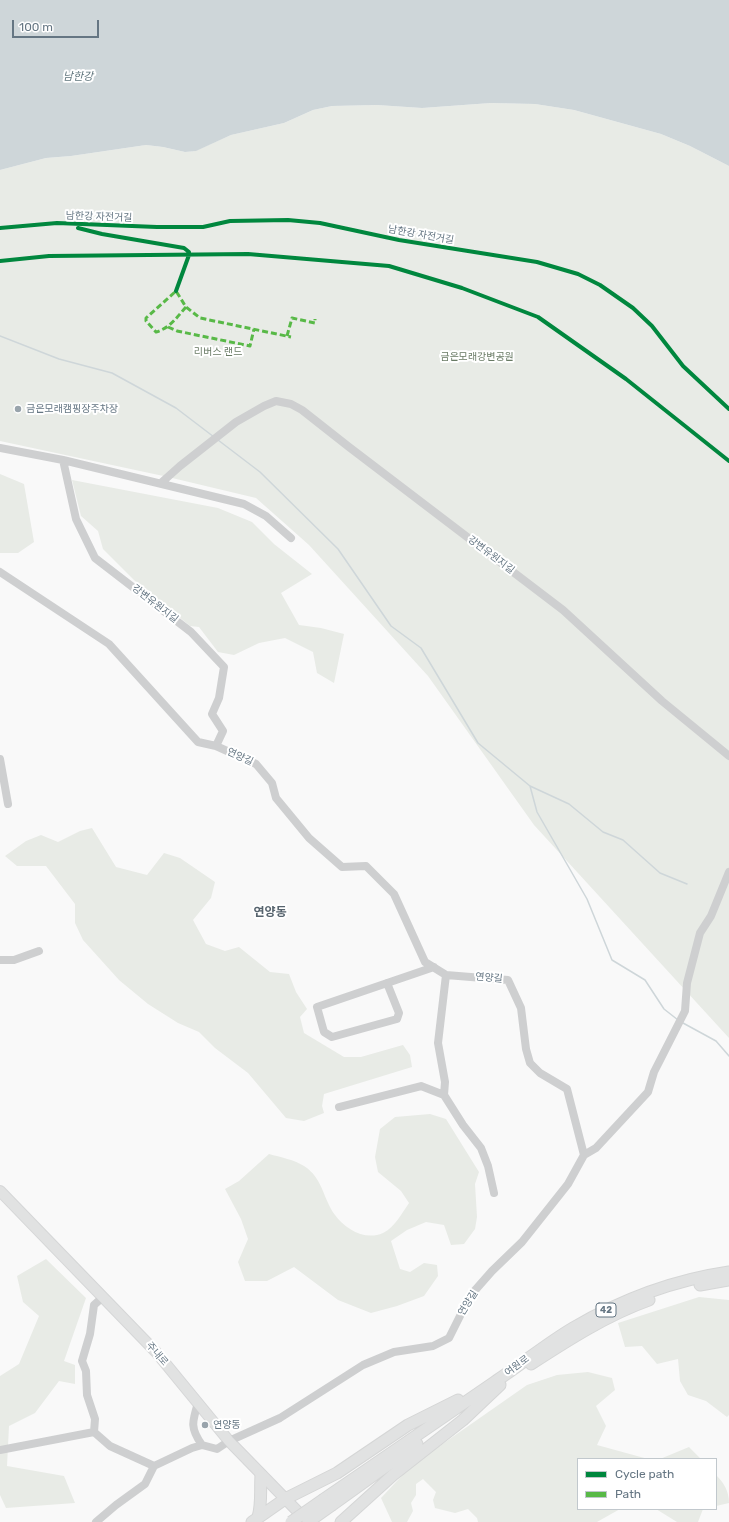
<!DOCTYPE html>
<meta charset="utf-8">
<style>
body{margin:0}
#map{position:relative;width:729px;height:1522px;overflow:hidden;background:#f9f9f9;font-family:Rubik,sans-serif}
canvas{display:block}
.legend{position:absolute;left:577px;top:1458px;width:140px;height:52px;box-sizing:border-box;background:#fff;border:1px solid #c1c8cd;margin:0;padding:5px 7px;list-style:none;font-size:12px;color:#657683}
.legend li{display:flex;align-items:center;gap:8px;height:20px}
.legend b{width:20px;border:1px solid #c1c8cd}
.scale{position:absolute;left:12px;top:20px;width:87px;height:18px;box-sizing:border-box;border:2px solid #657683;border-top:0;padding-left:5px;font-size:12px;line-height:14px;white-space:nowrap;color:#657683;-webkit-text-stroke:3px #fff;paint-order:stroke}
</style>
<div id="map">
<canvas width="729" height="1522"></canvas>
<ul class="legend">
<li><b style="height:5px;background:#00873e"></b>Cycle path</li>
<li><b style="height:5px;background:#58b947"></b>Path</li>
</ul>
<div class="scale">100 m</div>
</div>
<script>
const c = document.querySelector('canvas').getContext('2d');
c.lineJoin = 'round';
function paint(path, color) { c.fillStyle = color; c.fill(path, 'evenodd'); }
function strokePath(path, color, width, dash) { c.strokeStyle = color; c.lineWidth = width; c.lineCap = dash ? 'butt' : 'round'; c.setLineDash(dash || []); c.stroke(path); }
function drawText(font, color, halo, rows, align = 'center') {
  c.font = font + ' Rubik,"Noto Sans KR",sans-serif'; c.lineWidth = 4; c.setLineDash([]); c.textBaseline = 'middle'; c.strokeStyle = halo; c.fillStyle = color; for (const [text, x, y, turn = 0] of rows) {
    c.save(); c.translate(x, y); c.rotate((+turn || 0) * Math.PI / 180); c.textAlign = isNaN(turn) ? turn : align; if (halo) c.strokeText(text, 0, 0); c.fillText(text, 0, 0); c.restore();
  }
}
const green = new Path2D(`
 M491 103 535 104 574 110 661 134 690 146 729 166V1038L534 825 428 676 309 545 256 498 168 477 0 441V170L46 158 71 156 146 145 163 147 185 152 195 151 231 135 284 123 313 110 332 106 377 105 422 108Z
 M0 474 24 484 34 542 18 553H0Z
 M72 480 218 508 252 522 274 544 312 574 281 593 299 625 321 628 344 634 334 683 317 673 313 652 285 638 259 643 234 655 218 652 199 627 190 626 134 580 103 549 98 531 81 516Z
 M92 828 116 867 147 875 164 853 180 858 215 882 211 898 193 920 206 944 225 951 239 947 270 972 289 974 296 992 307 1009 300 1017 304 1033 344 1057H361L403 1045 410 1055 412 1067 324 1094 322 1106 324 1113 304 1121 286 1118 248 1073 215 1048 199 1032 178 1023 148 1004 119 980 83 940 75 923V904L46 866H17L5 856 26 841 41 835 58 842 80 831Z
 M430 1114 446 1119 479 1172 475 1184 477 1217 475 1229 464 1244 451 1245 444 1225 426 1222 407 1230 391 1241 400 1269 410 1272 424 1263 437 1265 438 1276 424 1296 397 1306 371 1313 338 1300 294 1267 267 1281H245L238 1262 248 1239 241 1219 225 1189 239 1181 269 1154C280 1157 295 1160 304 1166 323 1178 323 1199 335 1215 345 1229 365 1241 383 1233 395 1227 402 1213 409 1203L401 1191 378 1172 375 1157 380 1129 395 1117Z
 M46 1259 86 1298 64 1361 75 1365V1384L59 1381 35 1413 9 1426 7 1466 64 1476 75 1503 6 1508 0 1495V1376L19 1364 39 1316 23 1302 17 1276Z
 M699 1297 729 1300V1415L727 1417 706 1401 688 1395 680 1381 678 1359 657 1364 642 1346 625 1347 618 1323Z
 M588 1372 612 1378 615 1390 596 1406 606 1426 597 1445 648 1459H578V1509H620L597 1522H478L477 1518 468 1509 455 1513 435 1508 433 1500 436 1492 423 1479 416 1484V1495L411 1503 413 1511 407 1522H392L381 1498 411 1466 527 1385 557 1375Z
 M689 1447 701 1459H660Z
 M716 1475C724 1483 729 1491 729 1503L716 1506Z
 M656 1509H703L698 1522H677Z`);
const water = new Path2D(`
 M0 0H729V166L690 146 661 134 574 110 535 104 491 103 422 108 377 105 332 106 313 110 284 123 231 135 196 151 185 152 163 147 146 145 71 156 46 158 0 170Z`);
const stream = new Path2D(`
 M0 336 59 359 112 373 176 408 214 437
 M218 440 260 472 338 549 391 626 421 648 478 743 530 786 569 804 603 832 623 840 660 873 687 884
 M530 786 537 812 587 899 612 960 645 980 664 1009 678 1020
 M683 1023 716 1041 729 1056`);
const minor = new Path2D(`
 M0 448 63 460 244 504 266 516 291 538
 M63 460 76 519 95 558 191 632 224 667 219 698 212 714 223 731 216 746
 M161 483 180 466 236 422 264 406 276 401 291 404 302 410 349 447 563 610 662 701 729 756
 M0 572 109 644 198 742 216 746 256 764 272 783 276 798 309 838 342 867 366 866 394 894 425 962 446 975 508 980 521 1008 526 1049 530 1063 540 1073 567 1089 584 1155 568 1184 522 1242 492 1271 470 1296 449 1338 433 1346 394 1352 363 1365 280 1418 229 1441 217 1449 202 1445 192 1448 154 1466 145 1484 116 1505 96 1522
 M0 759 8 804
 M0 960H14L39 951
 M446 975 438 1043 445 1082 444 1095 463 1125 481 1148 488 1166 494 1193
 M387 983 399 1013 397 1019 332 1037 324 1032 317 1007 434 967
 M339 1107 421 1086 444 1095
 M584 1155 596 1148 648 1092 654 1072 685 1011 687 983 700 933 711 916 729 872
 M198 1403C192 1422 190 1428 202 1445
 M94 1432 95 1419 87 1395 86 1371 82 1361 90 1334 94 1305 103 1297
 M94 1432 110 1446 154 1466
 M0 1450 94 1432`);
const major = new Path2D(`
 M0 1191 156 1352 229 1441 306 1520`);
const highway = new Path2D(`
 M700 1285 729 1280
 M531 1364C568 1340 607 1315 649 1300
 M324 1499C381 1460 439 1420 496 1381 522 1364 546 1344 573 1328 621 1300 674 1280 729 1272
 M332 1505 417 1444
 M258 1517C262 1504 260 1489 261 1475
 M252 1522 285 1499 337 1473 408 1425 458 1400
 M341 1522 393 1475 463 1420 500 1385`);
const highwayBridge = new Path2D(`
 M291 1522 324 1499
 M308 1522 332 1505`);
const quiet = new Path2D(`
 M186 307C177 317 170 328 156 332L146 321V318L176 291 186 307 200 318 291 337
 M168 327 177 331 250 346 254 329
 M287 336 292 318 315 323V319`);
const cycleway = new Path2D(`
 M0 228 57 223 157 227H203L230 221 288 220 320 223 399 240 537 262 578 274 600 285 633 308 652 326 683 366 729 409
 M78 228 102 234 184 248 189 252V255L176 291
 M0 261 49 256 248 254 389 266 462 288 538 317 626 379 729 461`);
const markers = [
 [18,409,4,"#99a4ac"],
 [205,1425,4,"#99a4ac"]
];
const shields = [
 [606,1310,20]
];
const shieldNames = [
 ["42",606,1310]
];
const streetNames = [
 ["남한강 자전거길",99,217,2],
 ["남한강 자전거길",421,235,10],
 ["강변유원지길",491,555,37],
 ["강변유원지길",155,604,38],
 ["연양길",240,757,25],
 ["연양길",489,978,5],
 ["연양길",468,1303,-58],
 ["주내로",157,1354,49],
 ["여원로",517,1366,-37]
];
const parkNames = [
 ["리버스 랜드",218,352],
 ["금은모래강변공원",477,357]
];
const poiNames = [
 ["금은모래캠핑장주차장",26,409],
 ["연양동",213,1425]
];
const waterNames = [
 ["남한강",78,77]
];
const quarterNames = [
 ["연양동",270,913]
];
paint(green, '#e8ebe6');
paint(water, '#ced6d9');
strokePath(stream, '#ced6d9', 1.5);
strokePath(major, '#d5d6d7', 12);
strokePath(highway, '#d5d6d6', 13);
strokePath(minor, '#cecfd0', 8);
strokePath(major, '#e1e2e2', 10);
strokePath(highway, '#e1e2e2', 11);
strokePath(highwayBridge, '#d5d6d6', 13, []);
strokePath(highwayBridge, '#e1e2e2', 11);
strokePath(quiet, '#58b947', 3, [6, 3]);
strokePath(cycleway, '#00873e', 4);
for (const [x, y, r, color] of markers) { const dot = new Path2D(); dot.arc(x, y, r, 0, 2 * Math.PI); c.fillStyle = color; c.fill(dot); strokePath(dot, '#fff', 1.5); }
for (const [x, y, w] of shields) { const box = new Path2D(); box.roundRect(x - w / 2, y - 7, w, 14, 3); c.fillStyle = '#fff'; c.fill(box); strokePath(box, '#657683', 1); }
drawText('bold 9px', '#657683', null, shieldNames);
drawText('10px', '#657683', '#fff', streetNames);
drawText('10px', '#687a64', '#fff', parkNames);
drawText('10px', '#657683', '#fff', poiNames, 'left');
drawText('italic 11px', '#60757c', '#fff', waterNames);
drawText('bold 12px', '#57646e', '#fff', quarterNames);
</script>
